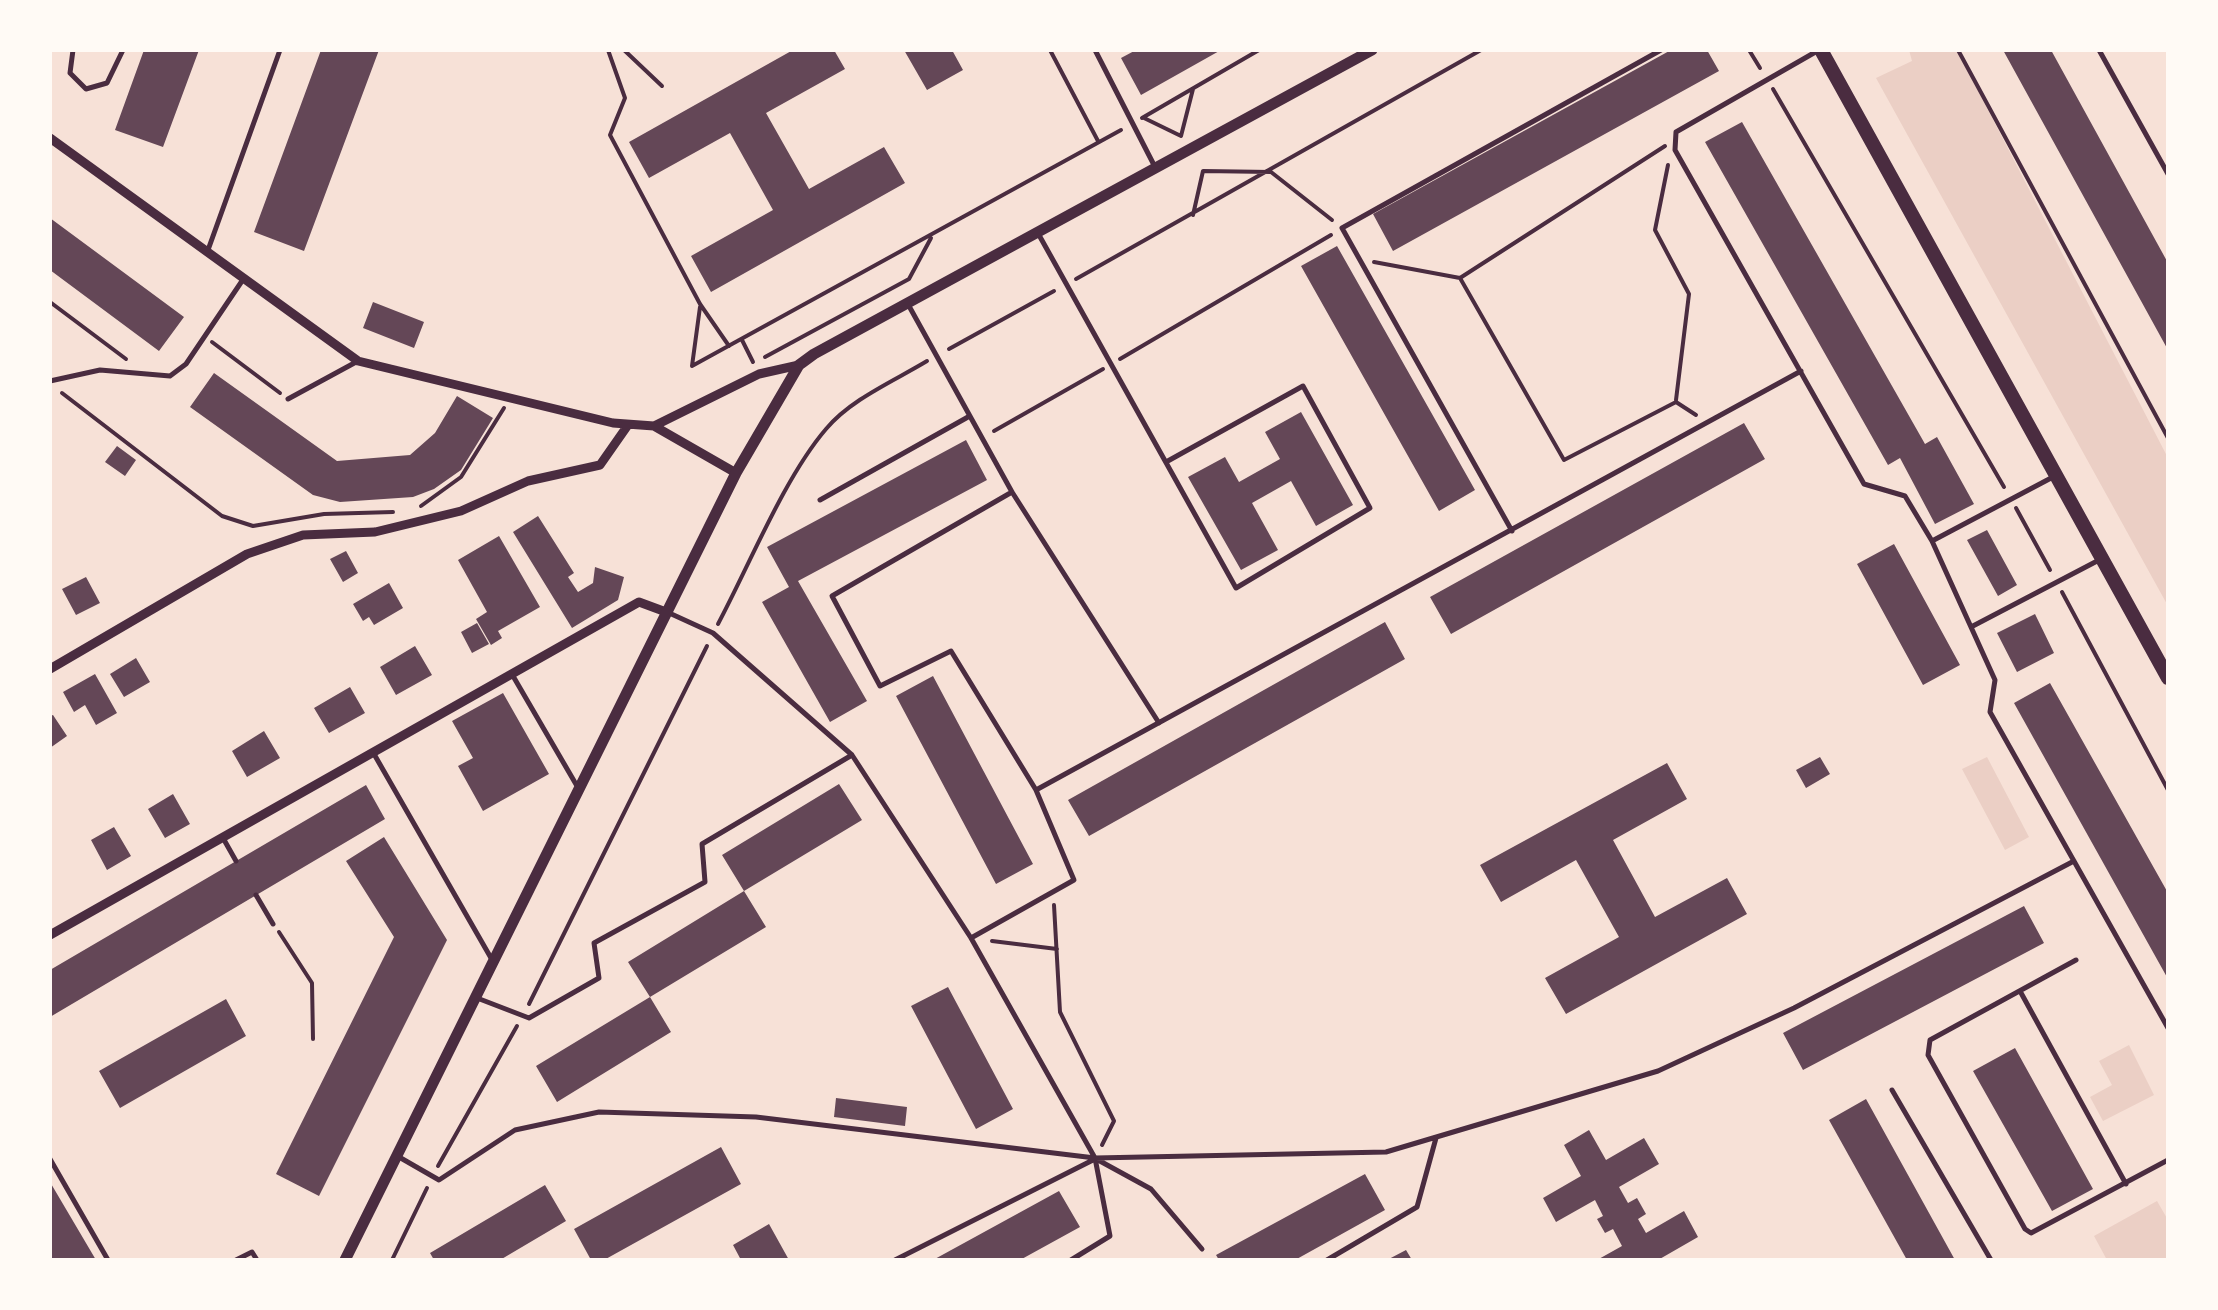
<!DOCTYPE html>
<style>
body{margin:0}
#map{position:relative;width:2218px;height:1310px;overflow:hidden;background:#f7e1d7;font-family:"Alegreya Sans",sans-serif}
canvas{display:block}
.frame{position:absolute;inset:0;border:52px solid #fffaf5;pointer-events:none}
</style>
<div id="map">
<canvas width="2218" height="1310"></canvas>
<div class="frame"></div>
</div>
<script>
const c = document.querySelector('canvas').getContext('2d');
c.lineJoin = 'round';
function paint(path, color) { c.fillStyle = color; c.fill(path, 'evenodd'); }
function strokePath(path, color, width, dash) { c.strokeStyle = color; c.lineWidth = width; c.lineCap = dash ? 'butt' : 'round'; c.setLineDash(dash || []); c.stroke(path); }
const green = new Path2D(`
 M1909 50H1957L2168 458V606L1876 78 1912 61Z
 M1987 757 2029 837 2005 850 1962 769Z
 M2129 1045 2154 1095 2103 1121 2090 1097 2112 1085 2099 1061Z
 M2157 1201 2168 1220V1260H2107L2094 1236Z`);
const building = new Path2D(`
 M144 50H199L163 147 115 130Z
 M321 50H379L304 251 254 232Z
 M793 50H834L845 69 766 113 809 189 884 147 905 183 711 292 691 256 773 210 730 133 649 178 629 142Z
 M904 50H952L963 70 927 90Z
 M1136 50H1221L1141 95 1121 58Z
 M1671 50H1707L1719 71 1393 251 1373 214Z
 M2003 50H2051L2168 263V350Z
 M1742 122 1925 444 1937 437 1974 504 1935 524 1900 458 1888 465 1705 142Z
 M50 218 184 317 159 351 50 270Z
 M1337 246 1475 490 1439 511 1301 266Z
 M373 302 424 322 414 348 363 328Z
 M214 373 337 461 410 455 435 433 457 396 493 418 461 470 434 489 413 497 340 502 313 495 190 407Z
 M1301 412 1353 505 1316 526 1291 481 1252 503 1278 550 1241 570 1188 477 1225 457 1239 482 1280 459 1265 432Z
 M1744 423 1765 459 1451 634 1430 597Z
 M966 440 987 480 798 581 867 701 830 722 762 602 789 587 767 547Z
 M117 446 136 460 125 476 105 462Z
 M538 516 574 573 568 577 578 592 593 583 595 567 624 577 618 600 572 628 513 532Z
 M1987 530 2017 585 1998 596 1967 540Z
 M499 536 540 607 498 631 502 638 491 645 476 619 487 612 458 560Z
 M1894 544 1960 665 1923 685 1857 564Z
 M346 551 358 573 343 582 330 559Z
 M86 577 100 603 76 615 62 589Z
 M389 583 403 608 374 625 369 617 363 621 353 604Z
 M2035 614 2054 653 2017 672 1997 633Z
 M1385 622 1405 659 1089 836 1068 800Z
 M477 623 489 644 472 653 461 632Z
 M415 646 432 675 396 695 380 667Z
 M136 658 150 682 124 697 110 674Z
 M95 674 117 713 96 725 85 705 74 712 63 692Z
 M933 676 1033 864 996 884 896 696Z
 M2050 683 2168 893V979L2014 703Z
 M350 687 365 713 329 733 314 708Z
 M503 693 549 774 483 811 458 766 473 758 452 721Z
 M53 715 67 736 50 748V716Z
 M264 731 280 758 247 777 232 751Z
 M1820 757 1830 774 1806 788 1796 770Z
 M1667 763 1687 799 1613 840 1655 917 1727 878 1747 914 1566 1014 1545 978 1619 937 1576 860 1501 902 1480 865Z
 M839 784 862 820 744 891 722 855Z
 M366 785 385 819 50 1017V970Z
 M173 794 190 824 165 838 148 809Z
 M114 827 131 856 107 870 91 840Z
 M384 837 447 940 319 1196 276 1174 394 937 346 861Z
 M744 891 766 927 650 997 628 962Z
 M2024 906 2044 943 1803 1070 1783 1033Z
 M948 987 1013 1109 976 1129 911 1006Z
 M650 997 671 1032 557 1102 536 1066Z
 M226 999 246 1036 120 1108 99 1071Z
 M2015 1048 2093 1189 2052 1211 1973 1071Z
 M836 1098 907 1107 905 1126 834 1117Z
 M1866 1099 1955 1260H1907L1829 1120Z
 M1589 1130 1606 1160 1644 1138 1659 1164 1619 1187 1628 1203 1637 1198 1646 1214 1638 1219 1646 1233 1684 1211 1698 1237 1658 1260H1597L1622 1246 1613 1229 1605 1233 1597 1219 1603 1216 1595 1200 1556 1222 1543 1198 1581 1176 1564 1145Z
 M721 1147 741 1184 604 1260H591L574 1229Z
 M1365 1174 1385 1210 1295 1260H1219L1216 1255Z
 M50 1182 96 1260H50Z
 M545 1185 566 1221 500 1260H434L430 1253Z
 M1059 1191 1080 1227 1020 1260H933Z
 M769 1224 789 1260H741L733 1245Z
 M1406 1250 1412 1260H1387Z`);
const path = new Path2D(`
 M608 50 625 98 610 135 700 304 729 346
 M624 50 662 86
 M1050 50 1098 141
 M1749 50 1760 68
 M1958 50 2168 438
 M1773 89 2004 487
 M1142 118 1259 50
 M1144 118 1181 136 1193 89
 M1668 165 1655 230 1689 294 1676 400
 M1193 215 1203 171 1271 172 1332 220
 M1374 262 1460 278 1665 146
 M1460 278 1564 460 1676 402 1696 415
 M1076 279 1481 50
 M50 302 126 359
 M742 340 753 362
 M212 342 280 393
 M949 349 1054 291
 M765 357 909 279 931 238
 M1120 359 1331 235
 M692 366 1121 130
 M692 366 700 307
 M62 393 222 516 253 526 324 514 393 512
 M994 431 1103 369
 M421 506 461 477 504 408
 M2016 508 2050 570
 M2062 592 2168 790
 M718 624C749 566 784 478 826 429 851 399 894 381 927 361
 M1054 905 1060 1012 1114 1121 1102 1145
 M279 932 312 983 313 1039
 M992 941 1057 949
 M529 1004 707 646
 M438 1166 517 1026
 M392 1260 427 1188`);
const service = new Path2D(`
 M73 50 70 73 86 89 107 83 123 50
 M1095 50 1155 167
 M1819 50 1676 132 1675 150 1864 484 1905 496 1932 541 1995 680 1990 712 2168 1028
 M2099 50 2168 174
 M1039 235 1236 588 1370 508 1303 386 1166 462
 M208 250 280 50
 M909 306 1012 492 832 596 880 686 951 651 1036 790 1074 880 971 938
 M50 381 100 370 170 376 186 364 244 278
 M288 399 358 361
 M1012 492 1159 723
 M820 500 968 417
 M1512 531 1342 228 1661 50
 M1932 541 2053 477
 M667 612 713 633 852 755 971 938 1095 1158 1110 1236 1071 1260
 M1971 627 2101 559
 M513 676 577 786
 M374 754 491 958
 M1036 790 1801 371
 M223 838 236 861
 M256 895 273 924
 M2076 960 1930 1040 1928 1055 2025 1229 2031 1233 2168 1160
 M2020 991 2126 1184
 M477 998 529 1018 599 978 594 943 705 882 702 844 852 755
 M1892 1090 1991 1260
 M399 1157 439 1180 515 1130 599 1112 756 1117 1095 1158 1386 1152 1658 1071 1794 1008 2074 861
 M50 1159 108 1260
 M1098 1160 1151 1189 1202 1249
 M236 1260 252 1252 257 1260
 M895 1260 1093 1160
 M1327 1260 1417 1207 1436 1138`);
const minor = new Path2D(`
 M50 138 358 361 613 423 654 426 736 473
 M654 426 759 374 799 365
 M50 669 247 554 303 535 375 532 461 511 528 481 600 465 628 425
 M50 935 639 602 666 612`);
const tertiary = new Path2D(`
 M345 1260 736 473 799 365 814 354 1372 50`);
const secondary = new Path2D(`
 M1821 50 2168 678`);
paint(green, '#ebcfc5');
paint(building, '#644757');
strokePath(path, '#4a2c40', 4);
strokePath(service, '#4a2c40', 5);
strokePath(minor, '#4a2c40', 9);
strokePath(tertiary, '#4a2c40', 11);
strokePath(secondary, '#4a2c40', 14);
</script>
